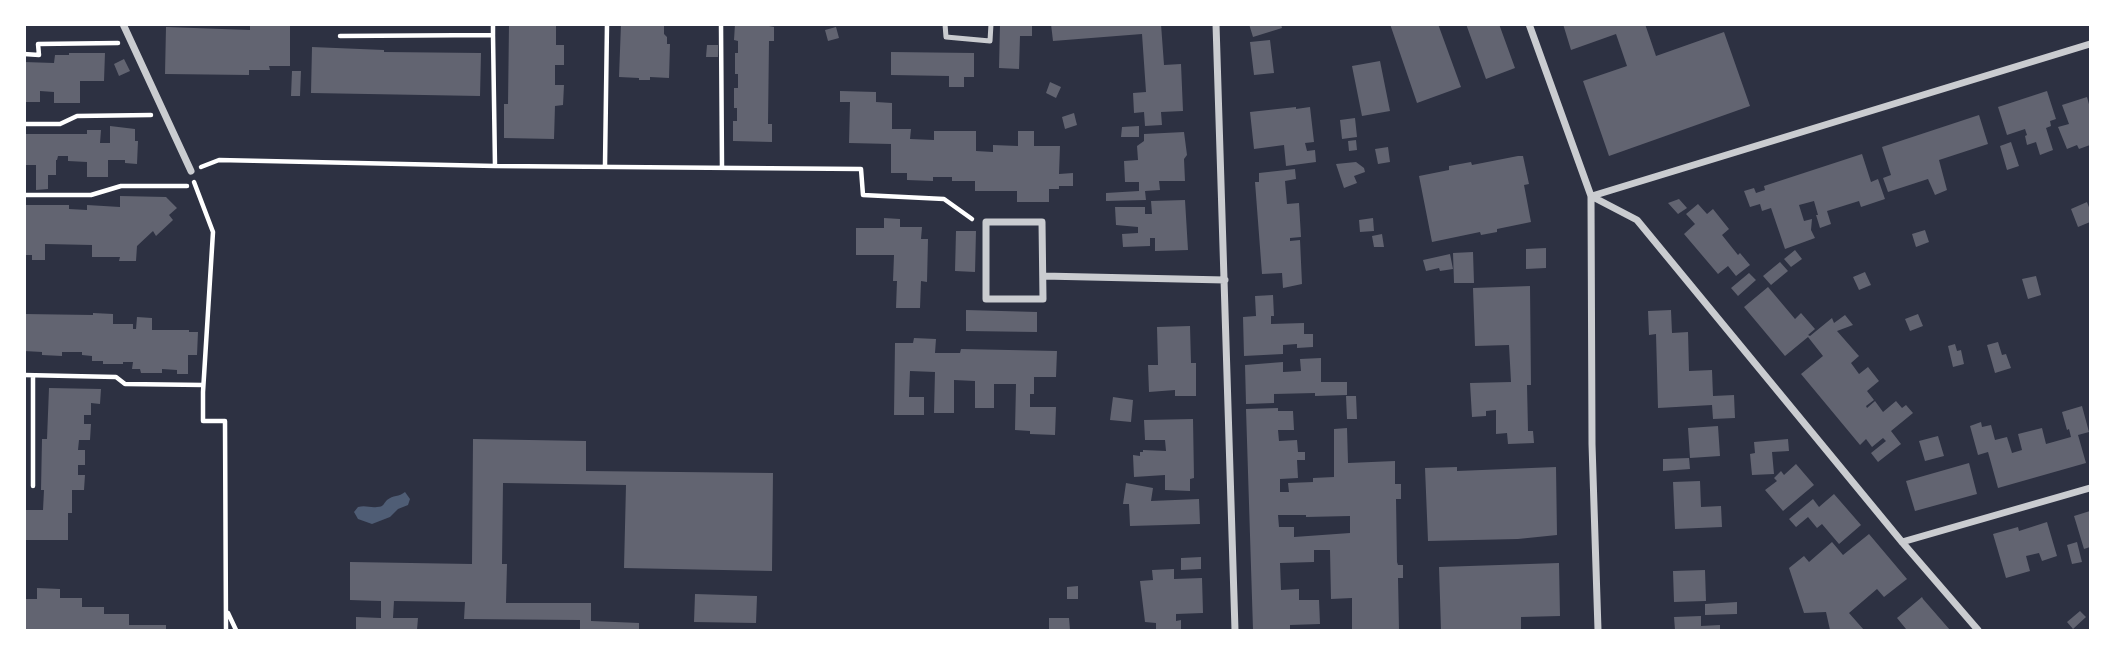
<!DOCTYPE html>
<style>
body{margin:0}
#map{position:relative;width:2115px;height:655px;overflow:hidden;background:#2d3142;font-family:"Fira Sans Condensed",sans-serif}
canvas{display:block}
.frame{position:absolute;inset:0;border:26px solid #fff;pointer-events:none}
</style>
<div id="map">
<canvas width="2115" height="655"></canvas>
<div class="frame"></div>
</div>
<script>
const c = document.querySelector('canvas').getContext('2d');
c.lineJoin = 'round';
function paint(path, color) { c.fillStyle = color; c.fill(path, 'evenodd'); }
function strokePath(path, color, width, dash) { c.strokeStyle = color; c.lineWidth = width; c.lineCap = dash ? 'butt' : 'round'; c.setLineDash(dash || []); c.stroke(path); }
const water = new Path2D(`
 M405 492 410 499 408 505 398 509 390 517 372 524 358 519 354 512 358 507C366 505 370 508 377 507 384 507 383 504 387 500 393 495 399 497 405 492Z`);
const building = new Path2D(`
 M250 24H290V66H269L270 70H249V75L165 74 166 27 250 30Z
 M509 24H556V45H564V65H555V85H564L563 105 555 106 554 139 504 138V104H508Z
 M621 24H664V34L667 37V44H670L669 78 650 77V80H639V78L619 77Z
 M735 24H769V26L774 27V41H769L768 124H772V142L733 141V121H737V108H734V88H738V74H735V53H738V41L734 40Z
 M1000 24H1032V36H1020L1019 69 999 68Z
 M1051 24H1161L1164 65 1181 64 1183 111 1161 112 1162 125 1145 126 1144 112 1134 113 1133 93 1146 92 1142 34 1053 41Z
 M1249 24H1281L1282 28 1253 37Z
 M1390 24H1438L1461 87 1417 103Z
 M1466 24H1499L1515 68 1486 79Z
 M1563 24H1645L1656 56 1724 32 1750 106 1609 156 1583 81 1627 66 1616 34 1571 50Z
 M836 27 839 38 828 41 825 30Z
 M1270 40 1274 73 1254 75 1250 42Z
 M707 45H718V57H706Z
 M312 47 384 50V52L481 53 480 96 311 93Z
 M891 52 974 53V77H964V87H949V76L891 75Z
 M69 53H105L104 81H80V103H54V92L40 91V102H24V62L54 63 55 55H69Z
 M124 59 130 71 119 76 114 64Z
 M1380 61 1390 111 1362 116 1352 66Z
 M292 71H301L300 96H291Z
 M1050 82 1061 87 1056 98 1046 93Z
 M840 91 876 92V102L892 103V129H911L910 139 934 140V131H976V151L993 152V145L1018 146V131H1034V146H1060L1059 174 1073 173V186H1059V189H1049V202H1017V191H975V181H952V177H933V181L907 180V173H891V144L849 143 850 102H840Z
 M2047 91 2056 119 2050 121 2051 126 2046 128 2053 150 2040 155 2036 142 2027 145 2025 136 2027 135 2025 129 2007 135 1998 107Z
 M2087 97 2090 108V119L2089 120 2090 145 2079 149 2077 145 2067 149 2058 127 2069 124 2062 105Z
 M1296 107V109L1310 107 1314 142 1305 143 1307 151 1315 150 1316 162 1286 166 1284 145 1254 149 1250 112Z
 M1074 113 1077 125 1065 129 1062 117Z
 M1979 115 1988 144 1939 160 1947 190 1935 195 1928 179 1888 192 1883 178 1891 175 1882 147Z
 M1355 118 1357 137 1342 139 1340 120Z
 M110 126 135 129V141H138L137 164 125 163V160H108V177H87V162L68 161V156H58L57 160H56V175H48V189L36 190V165H24V134H87V130H101L100 143H110Z
 M1139 126V137H1121L1122 127Z
 M1184 132 1187 155 1184 159 1185 181H1159L1160 190 1145 191 1146 200 1106 201V193L1139 191V182H1125L1124 161 1138 160 1137 146 1144 141V134Z
 M1356 140 1357 150 1349 151 1348 141Z
 M2011 142 2019 166 2007 170 2000 146Z
 M1388 147 1390 162 1378 164 1375 149Z
 M1862 154 1871 182 1878 179 1885 199 1861 207 1859 201 1827 211 1831 224 1820 228 1816 215H1818L1814 201 1799 205 1804 221 1812 219 1811 230 1815 238 1785 249 1771 208 1762 211 1760 204 1750 207 1744 191 1754 188 1756 193 1765 190 1764 186Z
 M1518 156H1523L1529 184 1524 185 1531 222 1497 229V232L1481 235 1480 232 1432 242 1419 176 1449 170V166L1471 162 1472 165Z
 M1356 162 1364 168 1365 172 1354 176 1357 183 1344 188 1336 164Z
 M1295 169 1296 179 1285 181 1287 204 1299 203 1301 237 1290 238V241L1300 240 1302 284 1283 288 1282 273 1262 274 1255 182H1259V173Z
 M120 196 166 197 177 208 169 215 173 220 156 236 153 231 137 246 136 261H119L120 257H92V245L45 244V260H32V255H24V205H69V209L87 210V205L120 207Z
 M1679 199 1687 208 1678 214 1668 203Z
 M1185 200 1188 250 1155 251V238H1150V246L1123 247 1122 234 1138 233V227L1116 225 1115 207H1145V214H1152L1151 201Z
 M2087 202 2090 210V222L2078 227 2071 209Z
 M1698 204 1707 214 1713 209 1729 229 1722 235 1738 255 1740 253 1750 265 1736 276 1728 266 1718 274 1684 234 1695 224 1686 214Z
 M884 218 900 219V227H922L921 239H928L927 282 921 281 920 308H896L897 281H893L894 255H856V228H884Z
 M1373 218 1374 231 1360 232 1359 220Z
 M1925 230 1929 242 1916 247 1912 234Z
 M956 231H976L975 272 955 271Z
 M1382 234 1384 247H1374L1372 236Z
 M1546 248V268L1526 269V249Z
 M1795 250 1802 259 1791 267 1784 259Z
 M1473 252 1474 283H1454L1453 253Z
 M1450 254 1453 269 1440 271 1439 268 1426 271 1423 260Z
 M1780 262 1788 271 1771 285 1763 276Z
 M1865 272 1871 285 1859 290 1853 277Z
 M1749 273 1756 280 1738 296 1731 288Z
 M2036 276 2041 295 2028 299 2022 279Z
 M1530 286 1531 385H1527L1528 431H1533L1534 443 1508 444 1507 433 1496 434V410L1486 411V416L1472 417 1470 383 1511 382 1509 345 1475 346 1473 288Z
 M1768 287 1795 319 1801 313 1815 329 1808 335 1810 336 1832 318 1834 323 1845 315 1853 325 1837 331 1859 356 1851 363 1859 374 1868 367 1879 381 1867 391 1874 400 1866 406 1867 408 1875 401 1883 412 1896 401 1902 408 1906 405 1913 413 1891 431 1901 444 1878 462 1871 453 1886 441 1883 438 1872 447 1866 439 1860 445 1801 374 1823 356 1808 337 1785 356 1744 307Z
 M1273 295 1274 316H1271V324L1304 323V334H1313V347L1297 348V344L1283 345V354L1244 356 1243 317 1256 316 1255 296Z
 M966 310 1037 312V332L966 331Z
 M1671 310 1672 333 1688 332 1689 371 1712 370 1713 396 1734 395 1735 418 1713 419 1712 405 1658 408 1656 334 1649 335 1648 311Z
 M93 313 113 314V324H133V329H136L137 317 152 318V330H189V332H198L197 355H188V374H177V370L162 369V373H141L140 369H132L133 362H123V364H103V361H92V356L82 355V352H62V356L42 355V352L24 351V314L93 315Z
 M1918 314 1923 326 1910 331 1905 319Z
 M1190 326 1191 363H1196V396H1175V390L1149 392 1148 365H1158L1157 327Z
 M914 338 936 339 935 353H960L961 349 1057 351 1056 377H1034V394H1030V407H1056L1055 435 1030 434V431L1015 430 1016 384H994V408H975V381L954 380V413H934L935 372 910 371 909 397H924V415H894L895 343H913Z
 M1998 342 2002 355 2006 354 2011 368 1995 373 1987 345Z
 M1955 344 1957 351 1961 350 1964 364 1953 367 1948 346Z
 M1321 358V382H1347V395L1315 396V393L1274 394V403L1246 404 1245 365 1283 362V372L1301 371 1300 359Z
 M49 388 101 389 100 404 91 403V415H84V424H91L90 440H79L78 450H85V465H78V475H85L84 490H72V513H68V540H24V510H43L44 490H41L42 439H47Z
 M1346 396H1356L1357 419H1347Z
 M1113 397 1133 400 1131 422 1110 420Z
 M2082 406 2089 432 2078 435 2086 463 1998 488 1988 452 1978 455 1970 426 1981 422 1982 427 1991 425 1995 440 2007 437 2012 453 2022 450 2018 434 2042 428 2046 444 2071 437 2069 429 2067 430 2062 412Z
 M1278 408V411H1293L1294 430H1278L1279 441 1297 440 1298 452H1305V460H1297L1298 478 1280 479V492H1289L1288 483 1313 482V478L1334 477V429L1347 428 1348 463 1395 461V484H1401V499H1396L1397 562 1398 565H1403V578H1398L1399 630H1352V598L1331 599 1330 550H1314V562L1280 563 1281 590 1299 589V600H1319L1320 624 1290 625V630H1253L1246 409ZM1278 515H1306V517L1350 516V533L1294 537V527H1279Z
 M1193 419 1194 478 1190 479V491L1165 490V475L1134 477 1133 455 1140 456V452H1143V450L1166 451 1165 440H1145L1144 420Z
 M1718 426 1720 456 1690 458 1688 428Z
 M1938 436 1944 456 1925 461 1919 441Z
 M473 439 586 441V471L773 473 772 571 624 568 626 485 503 483 502 564H507L506 603H591V621L639 623V630H580V620L464 619 465 602 394 601 393 618H418L417 630H356V617L381 618V601L350 600V562L472 564Z
 M1788 439 1789 451 1772 452 1774 474 1752 475 1750 454 1755 453 1754 442Z
 M1689 458 1690 469 1663 471V459Z
 M1969 463 1977 494 1915 511 1906 481Z
 M1796 464 1814 485 1783 511 1765 490 1777 481 1774 478 1781 471 1784 475Z
 M1457 467V471L1556 467 1557 535 1518 539 1428 541 1425 468Z
 M1700 481 1701 507 1721 506 1722 527 1675 529 1673 482Z
 M1126 483 1153 488 1151 501 1199 499 1200 524 1130 526 1129 504H1123Z
 M1834 494 1861 525 1839 544 1822 524 1817 528 1808 517 1796 527 1789 519 1813 499 1819 507Z
 M2090 511V547L2084 549 2074 516Z
 M2047 522 2057 556 2042 561 2039 553 2026 556 2030 571 2006 578 1993 534 2018 527 2019 531Z
 M1869 534 1907 579 1884 597 1877 589 1849 613 1864 630H1830L1826 612 1804 613 1789 568 1804 556 1809 562 1832 542 1843 555Z
 M2077 542 2082 562 2072 564 2067 545Z
 M1201 557V569L1181 570V558Z
 M1559 563 1560 616 1521 617V630H1441L1439 567Z
 M1174 569V579L1202 578 1203 613 1176 614V621L1181 620V630H1156V623L1145 622 1140 581 1153 580 1152 570Z
 M1705 570 1706 601 1674 602 1673 571Z
 M1078 586V599H1067V587Z
 M37 588 60 589V598H82V607H104V614H129V625H166V630H24V599H37Z
 M695 594 757 596 756 623 694 622Z
 M1922 597 1923 599 1950 630H1905L1906 629 1897 618Z
 M1737 602V614L1705 615V604Z
 M2080 611 2086 617 2073 629 2067 622Z
 M1701 616V626L1720 625V630H1675L1674 617Z
 M1049 618H1069L1070 630H1049Z`);
const path = new Path2D(`
 M721 24 722 168
 M493 35 495 166
 M340 36 493 35V24
 M24 54 39 55 38 44 118 43
 M24 124H60L77 116 151 115
 M605 165 607 24
 M201 167 219 160 495 166 861 169 863 195 944 199 972 219
 M194 182 213 232 203 392V421H225L226 630
 M24 195H91L121 186H187
 M24 375 116 377 125 384 203 385
 M33 376V486
 M228 613 236 630`);
const service = new Path2D(`
 M945 24 946 37 990 41 991 24`);
const minor = new Path2D(`
 M123 24 191 171
 M1216 24 1235 630
 M1529 24 1591 196 1592 444 1598 630
 M1591 196 1637 220 1902 542 1978 630
 M1592 196 2090 44
 M986 222H1042L1043 299H986Z
 M1043 276 1225 280
 M1902 542 2090 488`);
paint(water, '#4f5d75');
paint(building, '#626471');
strokePath(path, '#fff', 4.5);
strokePath(service, '#caccd0', 5);
strokePath(minor, '#caccd0', 7);
</script>
